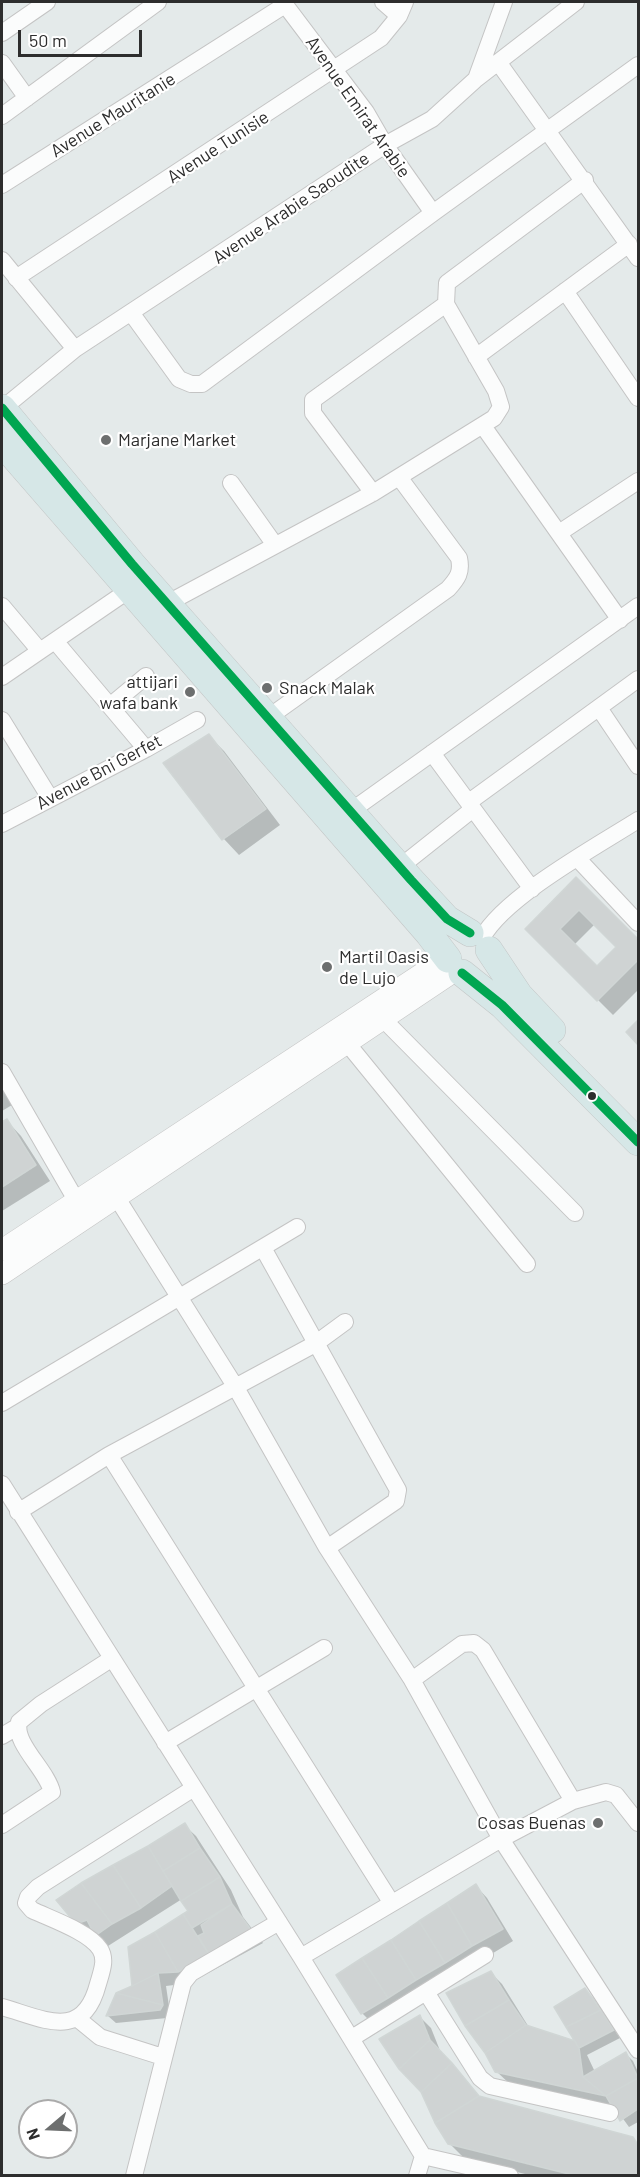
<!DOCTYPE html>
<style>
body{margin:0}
#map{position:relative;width:640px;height:2177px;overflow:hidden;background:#e4eaea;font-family:Barlow,sans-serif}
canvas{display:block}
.frame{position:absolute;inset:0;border:3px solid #2d2d2d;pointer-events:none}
.north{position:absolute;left:18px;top:2099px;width:60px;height:60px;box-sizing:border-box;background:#fff;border:2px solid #ababab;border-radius:50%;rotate:251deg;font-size:16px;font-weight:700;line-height:24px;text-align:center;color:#2d2d2d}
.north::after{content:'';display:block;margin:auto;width:21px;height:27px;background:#6d6f6f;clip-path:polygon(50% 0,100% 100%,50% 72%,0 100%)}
.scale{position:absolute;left:18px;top:30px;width:124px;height:27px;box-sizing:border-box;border:3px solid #2d2d2d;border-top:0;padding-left:8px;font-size:18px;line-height:21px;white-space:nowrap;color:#2d2d2d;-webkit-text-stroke:4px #fff;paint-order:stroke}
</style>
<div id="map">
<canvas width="640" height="2177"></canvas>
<div class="frame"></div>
<div class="north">N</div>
<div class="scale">50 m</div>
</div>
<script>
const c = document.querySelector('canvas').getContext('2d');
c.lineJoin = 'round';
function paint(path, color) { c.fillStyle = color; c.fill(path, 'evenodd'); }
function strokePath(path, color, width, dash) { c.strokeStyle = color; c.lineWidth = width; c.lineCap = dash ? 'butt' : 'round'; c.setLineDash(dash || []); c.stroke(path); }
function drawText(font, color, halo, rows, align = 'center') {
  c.font = font + ' Barlow,sans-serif'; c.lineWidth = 4.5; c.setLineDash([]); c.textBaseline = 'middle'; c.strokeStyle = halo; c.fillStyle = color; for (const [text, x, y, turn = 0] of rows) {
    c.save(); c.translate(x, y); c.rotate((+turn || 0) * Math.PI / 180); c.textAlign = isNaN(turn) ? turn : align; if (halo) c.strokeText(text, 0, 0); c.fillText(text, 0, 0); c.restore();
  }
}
const shadow = new Path2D(`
 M209 736 224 751 280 825 239 855 224 839 166 764Z
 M576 879 638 941V990L613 1015 527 929ZM595 924 618 947 597 968 574 945Z
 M2 1087 12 1105 2 1111Z
 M6 1120 21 1136 50 1181 2 1211V1124Z
 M184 1825 196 1836 231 1890 243 1917 263 1943 190 1983 166 1986 170 2013 167 2018 116 2023 108 2016 117 1994 134 1986 130 1947 190 1911 182 1899 108 1946 97 1935H89L58 1900Z
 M476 1886 487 1898 513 1941 374 2025 362 2013Z
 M491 1973 502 1984 530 2029 578 2044 585 1990 593 1998 620 2038 587 2055 595 2072 626 2054 633 2061 638 2072V2122L629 2127 616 2109 512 2086 496 2071Z
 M420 2017 431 2028 441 2053 481 2098 633 2139 638 2145V2176H533L465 2159 449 2143Z`);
const building = new Path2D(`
 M209 734 266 809 222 840 163 763Z
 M576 877 638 939V960L597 1001 525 929ZM579 910 616 947 597 966 560 929Z
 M638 1020V1045L626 1032Z
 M7 1119 36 1165 2 1187V1122Z
 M185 1823 200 1848 163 1871 148 1846Z
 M148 1846 172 1886 141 1908 113 1865Z
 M200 1848 220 1877 181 1901 163 1871Z
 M113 1865 141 1908 112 1924 81 1883Z
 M220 1877 232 1904 192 1928 183 1914 188 1911 181 1901Z
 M81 1883 112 1924 95 1936 87 1920 76 1924 56 1900Z
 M476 1884 503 1929 472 1946 447 1903Z
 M447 1903 472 1946 445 1963 419 1921Z
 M232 1904 252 1931 210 1956 198 1936 204 1933 201 1925Z
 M183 1914 210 1956 178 1972 155 1932Z
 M419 1921 445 1963 416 1980 391 1940Z
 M155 1932 178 1972 158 1973 132 1986 128 1947Z
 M391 1940 416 1980 388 1998 362 1958Z
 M362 1958 388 1998 361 2014 336 1975Z
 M491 1971 509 2000 465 2026 446 1993Z
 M158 1973 163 2005 116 1993 132 1986Z
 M585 1988 601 2010 566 2027 554 2007Z
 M116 1993 163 2005 160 2010 106 2016Z
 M509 2000 526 2025 485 2053 465 2026Z
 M601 2010 614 2030 579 2048 566 2027Z
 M420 2015 430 2040 399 2069 379 2039Z
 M526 2025 575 2041 579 2048 583 2077 606 2096 495 2072 485 2053Z
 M430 2040 452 2063 421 2092 399 2069Z
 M626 2052 638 2078 606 2096 583 2077Z
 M452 2063 479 2096 435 2123 421 2092Z
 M638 2078V2109L620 2121 606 2096Z
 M479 2096 633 2137 638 2145V2176H577L448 2144 435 2123Z`);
const minor = new Path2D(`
 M283 2 366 112 385 145 433 213
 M383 2 399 16
 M2 33 47 2
 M498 62 638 258
 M2 63 27 98
 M476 79 504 2
 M2 116 158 2
 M2 185 285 5
 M2 260 75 349
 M16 278 381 38 399 16 405 2
 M565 291 638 398
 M132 314 179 379 191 384H202L433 213 638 65
 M476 357 629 244
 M2 409 75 349 385 145 432 119 475 80 576 2
 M483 426 620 620
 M231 483 275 545
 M373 493 313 413V400L446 304
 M559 533 638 481
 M168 603 373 493 494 418 501 407 496 391 446 304 447 283 585 180
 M2 606 40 651
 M55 641 146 749
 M2 677 129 590
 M110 706 146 676
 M599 708 638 766
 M269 717 448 589C458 578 462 572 459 558L399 477
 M2 720 50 798
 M432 753 532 889
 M469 802 638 679
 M351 811 638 606
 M2 824 146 749 197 720
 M577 858 638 923
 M400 867 473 809
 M482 938C504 897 597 846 638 820
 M382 1018 575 1213
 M347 1043 527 1264
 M2 1072 76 1200
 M117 1198 235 1386 327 1548 412 1680 501 1839 638 2050
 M263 1248 398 1490 396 1501 327 1548
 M2 1403 297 1227
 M109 1455 391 1902
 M2 1484 301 1957 423 2156
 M18 1512 109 1455 315 1344 345 1322
 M412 1680 462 1644 474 1643 483 1650 573 1801
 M2 1736 17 1727
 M165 1743 324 1648
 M2 1825 52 1792C47 1770 13 1743 19 1722L41 1704 111 1659
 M301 1957 501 1839 573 1801 606 1792 616 1795 638 1823
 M426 1992 480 2078 490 2086 610 2113
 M2 2007C44 2019 83 2042 98 1984 101 1973 107 1960 100 1949 89 1932 51 1919 32 1910L26 1903 28 1897 38 1887 194 1788
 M78 2019 100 2037 163 2057
 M352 2038 485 1955
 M134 2176 183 1983 191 1973 279 1922
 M417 2176 423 2156 510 2176`);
const tertiary = new Path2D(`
 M2 1250 426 971 448 960
 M2 1274 456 970`);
const primary = new Path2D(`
 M2 408 132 564 411 880 447 919 470 933
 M2 443 429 934 448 959
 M489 950 519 995 552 1030
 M462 973 502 1005 638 1142`);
const bus1 = new Path2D(`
 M2 408 132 564 411 880 447 919 470 933
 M462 973 502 1005 638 1142`);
const markers = [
 [106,440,6,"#6d6f6f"],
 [267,688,6,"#6d6f6f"],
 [190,692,6,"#6d6f6f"],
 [327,967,6,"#6d6f6f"],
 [592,1096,5,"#2d2d2d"],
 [598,1823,6,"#6d6f6f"]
];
const streetNames = [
 ["Avenue Emirat Arabie",358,107,55],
 ["Avenue Mauritanie",113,115,-32],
 ["Avenue Tunisie",218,147,-33],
 ["Avenue Arabie Saoudite",291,208,-34],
 ["Avenue Bni Gerfet",99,772,-28]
];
const poiNames = [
 ["Marjane Market",118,440],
 ["attijari",178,682,"right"],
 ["wafa bank",178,703,"right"],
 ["Snack Malak",279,688],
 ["Martil Oasis",339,957],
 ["de Lujo",339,978],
 ["Cosas Buenas",586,1823,"right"]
];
paint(shadow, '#0003');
paint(building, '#cfd3d3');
strokePath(building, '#d0d6d5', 1.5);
strokePath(minor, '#c4c4c4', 18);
strokePath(tertiary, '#c4c4c4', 22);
strokePath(primary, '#c3c6c6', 28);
strokePath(minor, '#fbfcfc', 16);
strokePath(tertiary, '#fbfcfc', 21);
strokePath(primary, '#d6e7e7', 27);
strokePath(bus1, '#00a651', 9);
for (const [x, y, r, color] of markers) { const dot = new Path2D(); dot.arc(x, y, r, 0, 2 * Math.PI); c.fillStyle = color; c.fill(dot); strokePath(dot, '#fff', 2); }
drawText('18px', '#2d2d2d', '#fff', streetNames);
drawText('18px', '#2d2d2d', '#fff', poiNames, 'left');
</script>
